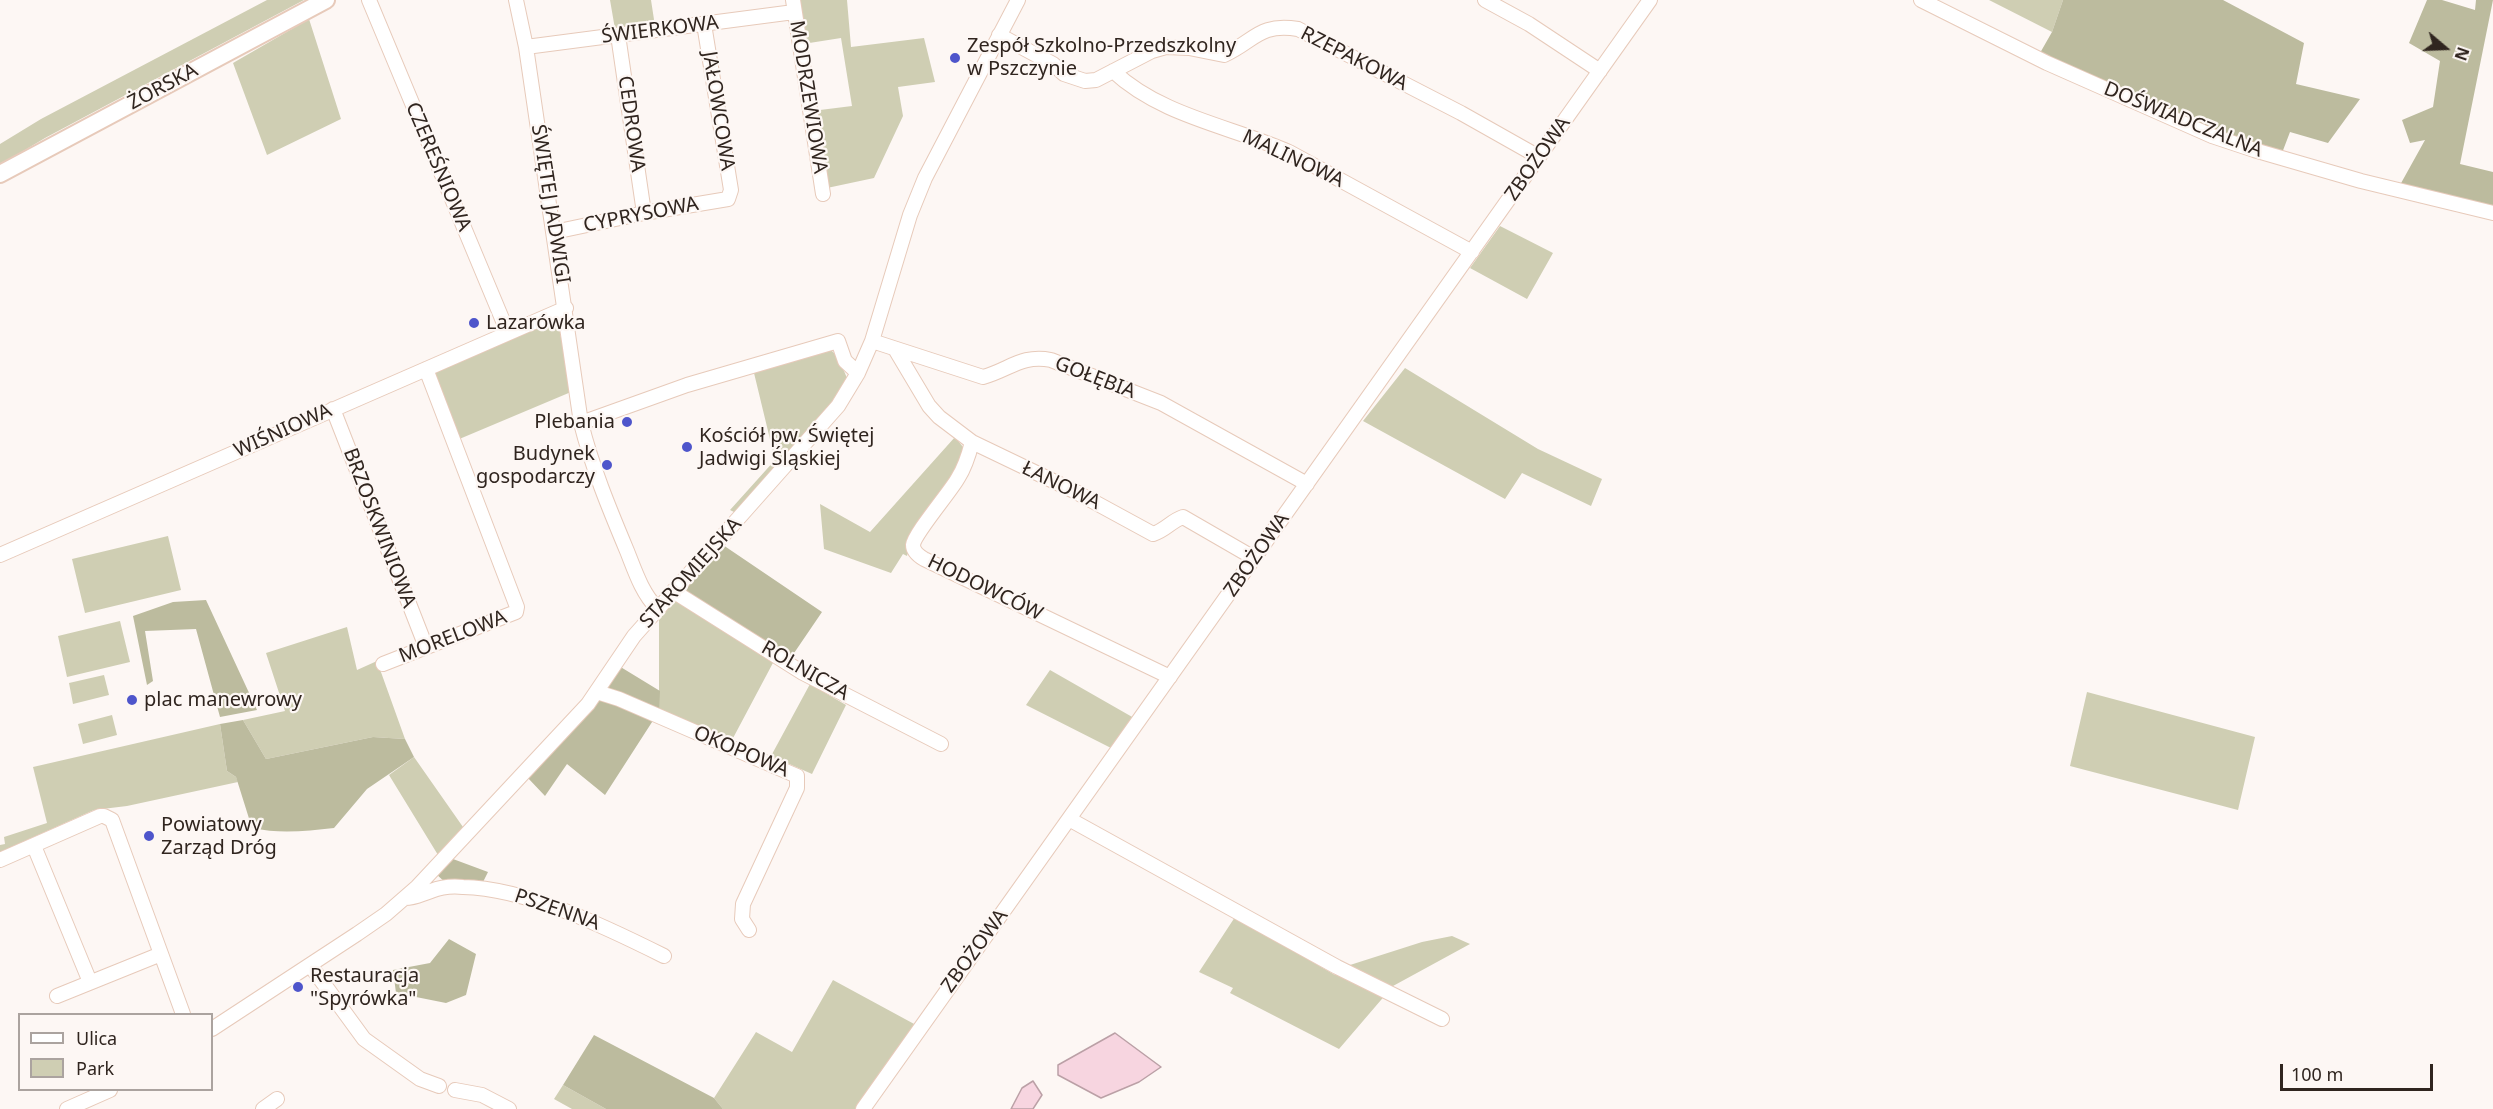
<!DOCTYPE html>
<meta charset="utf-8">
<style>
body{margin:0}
#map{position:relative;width:2493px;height:1109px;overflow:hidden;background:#fdf7f4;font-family:"Noto Sans",sans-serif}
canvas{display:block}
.legend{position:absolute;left:18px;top:1013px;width:195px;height:78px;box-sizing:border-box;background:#fdf7f4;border:2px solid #aba39f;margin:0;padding:8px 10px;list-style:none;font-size:18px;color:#30251f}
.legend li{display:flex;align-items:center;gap:12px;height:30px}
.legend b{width:30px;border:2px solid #aba39f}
.north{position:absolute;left:2415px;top:18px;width:60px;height:60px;-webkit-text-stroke:4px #fdf7f4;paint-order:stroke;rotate:109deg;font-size:16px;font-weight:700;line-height:24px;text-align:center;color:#30251f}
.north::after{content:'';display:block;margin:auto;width:21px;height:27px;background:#30251f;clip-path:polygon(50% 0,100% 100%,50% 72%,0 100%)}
.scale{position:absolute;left:2280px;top:1064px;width:153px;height:27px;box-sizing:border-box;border:3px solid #30251f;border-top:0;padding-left:8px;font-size:18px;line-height:21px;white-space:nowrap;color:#30251f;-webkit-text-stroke:4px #fdf7f4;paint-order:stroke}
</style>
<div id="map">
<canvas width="2493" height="1109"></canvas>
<ul class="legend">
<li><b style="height:8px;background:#fff"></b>Ulica</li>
<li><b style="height:16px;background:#cfceb3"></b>Park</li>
</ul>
<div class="north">N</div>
<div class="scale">100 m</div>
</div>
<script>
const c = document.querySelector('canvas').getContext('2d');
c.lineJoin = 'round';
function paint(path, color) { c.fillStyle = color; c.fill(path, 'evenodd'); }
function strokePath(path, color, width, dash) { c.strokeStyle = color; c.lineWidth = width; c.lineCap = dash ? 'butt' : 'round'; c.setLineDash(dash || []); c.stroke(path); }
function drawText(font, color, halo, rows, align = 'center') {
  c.font = font + ' "Noto Sans",sans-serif'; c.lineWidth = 4.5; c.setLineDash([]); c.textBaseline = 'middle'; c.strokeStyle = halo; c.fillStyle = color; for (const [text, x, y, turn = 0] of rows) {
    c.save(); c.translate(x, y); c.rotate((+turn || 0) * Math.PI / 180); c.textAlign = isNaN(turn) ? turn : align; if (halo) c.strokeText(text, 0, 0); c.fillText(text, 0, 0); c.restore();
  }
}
const green = new Path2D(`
 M267 0H304L45 138 0 165V144L41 119Z
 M610 0H651L655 26 615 29Z
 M798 0H847L851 47 924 38 935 82 898 87 903 116 874 178 827 188 812 111 852 106 841 38 803 44Z
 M1989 0H2063L2052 32Z
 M309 19 341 119 267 155 233 63Z
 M1500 226 1553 253 1527 299 1470 268Z
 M554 319 559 327 571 392 457 440 432 371Z
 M829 348 838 357 847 378 829 406 736 513 730 510 775 460 754 373Z
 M1405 368 1538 449 1602 479 1591 506 1522 473 1505 499 1363 421Z
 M955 437 963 447 957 472 912 536 907 556 903 554 891 573 824 549 820 504 870 532Z
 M168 536 181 590 85 613 72 559Z
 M673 596 774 661 732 740 659 712V619Z
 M120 621 130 662 67 677 58 636Z
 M347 627 357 670 377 661 405 739 373 737 266 759 243 720 285 711 266 653Z
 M1050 670 1134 718 1111 748 1026 705Z
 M104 675 109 695 73 704 69 683Z
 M810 684 846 705 812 774 771 756Z
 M2087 692 2255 737 2238 810 2070 766Z
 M112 715 117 735 83 744 78 724Z
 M220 724 227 771 236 777 238 782 127 806 94 810 0 852V845L5 844 4 837 47 823 33 767Z
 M414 757 463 827 438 855 389 775Z
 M1235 917 1335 975 1350 965 1422 942 1452 936 1470 944 1393 986 1339 1049 1230 993 1233 988 1199 972Z
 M833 980 916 1025 855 1109H723L714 1098 756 1032 792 1052Z
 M563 1085 606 1109H572L554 1099Z`);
const forest = new Path2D(`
 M2063 0H2223L2304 43 2296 84 2360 99 2328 143 2290 132 2282 153 2218 132 2040 53 2052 32Z
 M2427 0H2442L2475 10 2476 0H2493L2460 164 2493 172V207L2400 185 2425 140 2410 143 2402 120 2433 107 2440 61 2409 43Z
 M723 545 822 612 790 659 679 589Z
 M206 600 257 710 220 717 196 629 145 631 153 681 147 685 133 616 173 602Z
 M619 666 660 691 659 712 605 688Z
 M601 698 654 719 605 795 567 764 545 796 527 777Z
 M243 720 266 759 373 737 405 739 414 757 367 789 334 828C306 831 280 834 252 828L236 777 227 771 220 724Z
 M448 859H453L488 872 483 882 447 884 435 873Z
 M449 939 476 954 466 995 446 1003 396 993 393 970 430 963Z
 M594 1035 714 1098 723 1109H606L563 1085Z`);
const water = new Path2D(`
 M1115 1033 1161 1067 1139 1082 1101 1098 1058 1075V1065Z
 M1033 1081 1042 1095 1033 1109H1011L1022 1088Z`);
const minor = new Path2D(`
 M369 0 508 333
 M516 0 526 47 581 423C592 467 609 508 627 551 635 571 642 593 657 608
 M793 0 823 194
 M1485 0 1529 24 1600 71
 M1921 0 2047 63 2212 136 2254 150 2361 181 2493 213
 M618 35 644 213
 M999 35 1053 64 1064 74 1085 81 1096 80 1152 51 1166 47 1189 48 1224 55C1255 41 1258 23 1298 29L1461 113 1539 157
 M526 47 794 12
 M1113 71C1161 116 1230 126 1289 152L1472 252
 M554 232 644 213 728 199 731 190 704 24
 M872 341 983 377C1009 370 1022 354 1051 360L1161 403 1307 484
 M895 349 929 406 939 417 972 442 1074 491 1153 534C1166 530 1171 521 1183 517L1254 558
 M333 409 426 647
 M581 423 687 385 838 341 845 361 858 373
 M972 442C969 454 965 467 958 478 951 491 914 534 913 545 913 552 919 556 924 559L1170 677
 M0 555 566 308
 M673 591 803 673 941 744
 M383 664 516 612 517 607 426 369
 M597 692 619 699 797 776V788L743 904 742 919 749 930
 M1069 819 1337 967 1442 1019
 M34 846 90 982
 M0 860 100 816H104L112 820 183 1014
 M405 898C416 898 421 894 431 891 441 887 453 886 463 887 526 888 608 928 664 956
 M310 965 364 1039 420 1079 439 1086
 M57 996 161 954
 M212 1029 357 934 386 914 417 887 588 704 634 636 838 406 858 373 872 341 910 215 925 178 1018 0
 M455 1090 482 1095 509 1109
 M67 1109 110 1090
 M263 1109 277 1099
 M863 1109 1650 0`);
const major = new Path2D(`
 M0 174 326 0`);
const markers = [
 [955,58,6,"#4e55cb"],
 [474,323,6,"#4e55cb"],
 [627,422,6,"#4e55cb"],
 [687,447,6,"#4e55cb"],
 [607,465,6,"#4e55cb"],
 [132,700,6,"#4e55cb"],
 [149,836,6,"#4e55cb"],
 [298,987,6,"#4e55cb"]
];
const streetNames = [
 ["ŚWIERKOWA",660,30,-7],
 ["RZEPAKOWA",1354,59,27],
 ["ŻORSKA",163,87,-28],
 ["MODRZEWIOWA",808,97,81],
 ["JAŁOWCOWA",718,111,81],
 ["DOŚWIADCZALNA",2183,120,22],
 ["CEDROWA",631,124,82],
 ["MALINOWA",1293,159,25],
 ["ZBOŻOWA",1538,159,-55],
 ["CZEREŚNIOWA",438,167,67],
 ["ŚWIĘTEJ JADWIGI",550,204,81],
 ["CYPRYSOWA",641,215,-11],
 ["GOŁĘBIA",1095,378,21],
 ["WIŚNIOWA",283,431,-24],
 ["ŁANOWA",1061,486,26],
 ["BRZOSKWINIOWA",379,528,69],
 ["ZBOŻOWA",1257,555,-55],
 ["STAROMIEJSKA",691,573,-48],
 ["HODOWCÓW",985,588,26],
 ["MORELOWA",453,637,-21],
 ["ROLNICZA",805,671,30],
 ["OKOPOWA",741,752,23],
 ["PSZENNA",557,910,19],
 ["ZBOŻOWA",975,951,-54]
];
const poiNames = [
 ["Zespół Szkolno-Przedszkolny",967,46],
 ["w Pszczynie",967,69],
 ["Lazarówka",486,323],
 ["Plebania",615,422,"right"],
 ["Kościół pw. Świętej",699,436],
 ["Jadwigi Śląskiej",699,459],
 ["Budynek",595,454,"right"],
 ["gospodarczy",595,477,"right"],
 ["plac manewrowy",144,700],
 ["Powiatowy",161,825],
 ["Zarząd Dróg",161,848],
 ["Restauracja",310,976],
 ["\"Spyrówka\"",310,999]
];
paint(green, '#cfceb3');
paint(forest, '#bcbb9e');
paint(water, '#f7d5e0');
strokePath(water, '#bba0a6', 1.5);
strokePath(minor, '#e7caba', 16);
strokePath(major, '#e7caba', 20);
strokePath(minor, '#fff', 14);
strokePath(major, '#fff', 16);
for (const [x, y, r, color] of markers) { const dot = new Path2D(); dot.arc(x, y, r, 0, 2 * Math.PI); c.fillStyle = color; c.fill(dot); strokePath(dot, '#fdf7f4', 2); }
drawText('20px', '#30251f', '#fdf7f4', streetNames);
drawText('20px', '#30251f', '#fdf7f4', poiNames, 'left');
</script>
